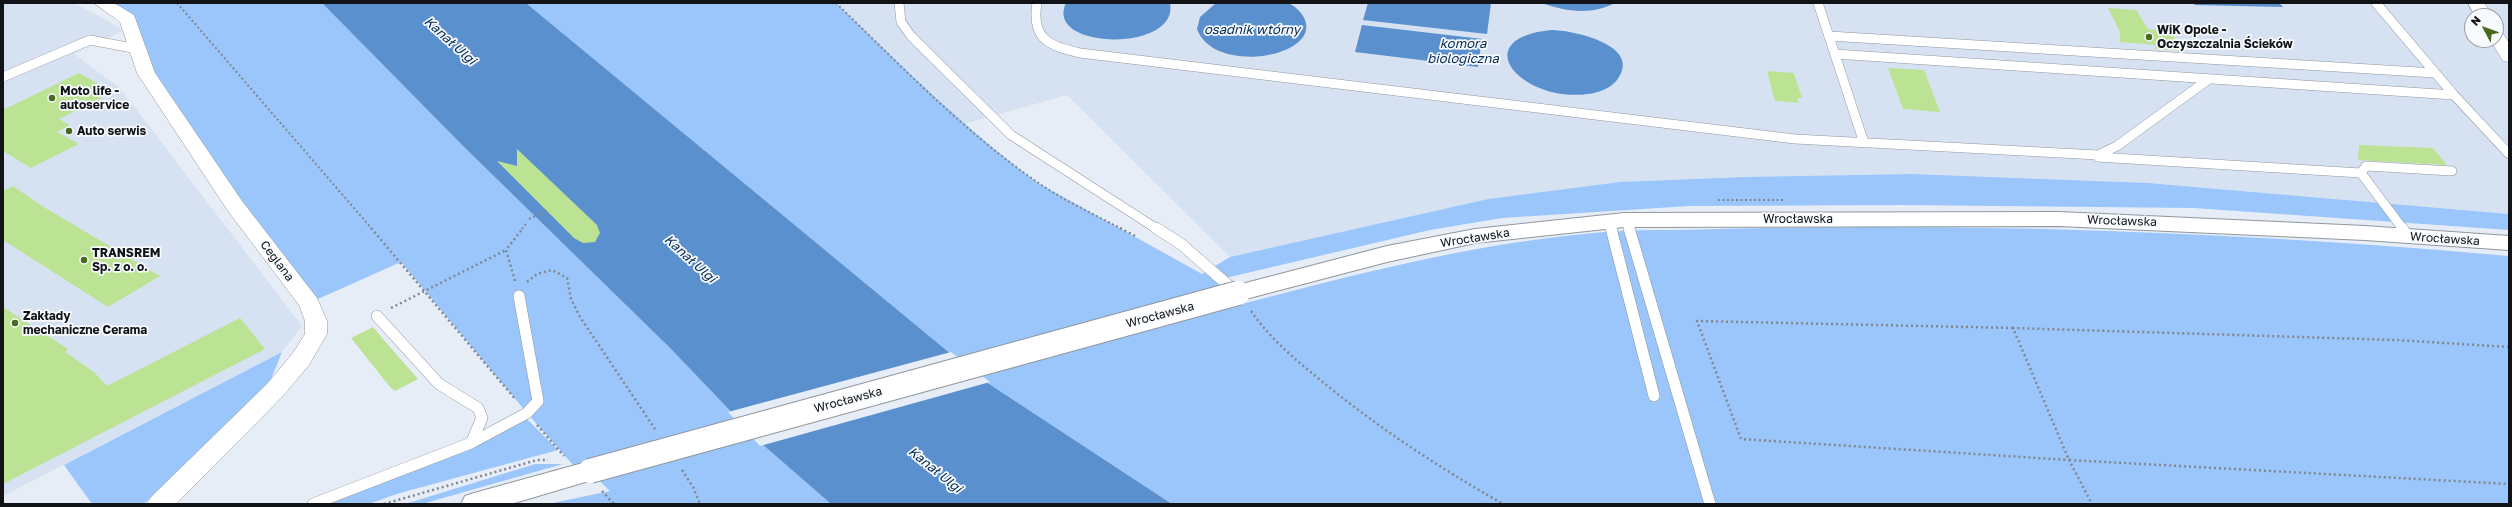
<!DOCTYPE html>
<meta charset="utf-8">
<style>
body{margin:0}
#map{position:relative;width:2512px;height:507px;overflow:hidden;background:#e6edf6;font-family:"Golos Text",sans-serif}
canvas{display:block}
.frame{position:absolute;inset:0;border:4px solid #111316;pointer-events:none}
.north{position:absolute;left:2464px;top:8px;width:40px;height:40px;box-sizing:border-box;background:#f7fafe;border:1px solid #9b9ea1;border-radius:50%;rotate:311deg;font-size:11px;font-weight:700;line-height:16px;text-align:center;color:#111316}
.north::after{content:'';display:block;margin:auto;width:14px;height:18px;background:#49691f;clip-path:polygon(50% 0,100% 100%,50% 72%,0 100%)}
</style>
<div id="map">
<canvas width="2512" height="507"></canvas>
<div class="frame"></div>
<div class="north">N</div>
</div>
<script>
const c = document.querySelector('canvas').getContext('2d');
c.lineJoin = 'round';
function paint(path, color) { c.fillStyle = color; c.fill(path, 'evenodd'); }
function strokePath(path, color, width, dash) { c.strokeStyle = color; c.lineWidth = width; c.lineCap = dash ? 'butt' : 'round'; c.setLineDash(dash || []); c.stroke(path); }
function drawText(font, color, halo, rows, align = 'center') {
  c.font = font + ' "Golos Text",sans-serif'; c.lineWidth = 3.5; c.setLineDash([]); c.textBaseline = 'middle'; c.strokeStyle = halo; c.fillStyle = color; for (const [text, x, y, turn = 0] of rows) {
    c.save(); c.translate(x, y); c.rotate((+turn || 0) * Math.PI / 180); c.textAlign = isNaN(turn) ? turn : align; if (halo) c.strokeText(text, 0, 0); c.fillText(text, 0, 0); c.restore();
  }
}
const built = new Path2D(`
 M3 3H74L124 30 74 54 120 88 302 326 282 352 3 496Z
 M836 3H2509V214L2148 183 1912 174 1744 177 1620 182 1488 199 1230 257 1067 95 965 124ZM2472 16H2496V40H2472Z`);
const green = new Path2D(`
 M102 3H322L464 147 670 348 762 444 831 504H548L610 491 589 471 581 474 527 413 401 262 309 303 146 73 134 29Z
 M526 3H836C902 65 966 130 1038 183L1202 274 1230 257 1488 199 1620 182 1744 177 1912 174 2148 183 2509 214V230L2194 208 1903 205 1690 206 1502 218 1430 230 1217 280 1246 303C1357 274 1469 245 1584 234 1615 230 1648 230 1679 230 1745 228 1811 227 1877 227 2088 227 2299 237 2509 256V504H1172L980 378Z
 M282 352 269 384 144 504H92L64 465Z
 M527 419 558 450 400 493 368 504H320Z
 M535 464H563L422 504H405Z`);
const water = new Path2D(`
 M322 3H526L980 378 1172 504H831L762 444 670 348 464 147Z
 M1066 3H1170C1180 53 1043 50 1066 3Z
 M1216 3C1236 3 1268 0 1287 3 1293 4 1300 11 1303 16 1327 56 1214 77 1197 29L1200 17Z
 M1368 3H1491L1487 34 1363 20Z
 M1542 3H1615C1592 15 1566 12 1542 3Z
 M2193 3H2279L2283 7 2195 5Z
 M1362 25 1482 39 1478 67 1355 52Z
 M1551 30C1572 30 1644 45 1617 80 1611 88 1598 93 1588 94 1522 103 1465 39 1551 30Z`);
const pier = new Path2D(`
 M951 352 990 382 760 446 728 412Z`);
const building = new Path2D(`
 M2108 8 2136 10 2148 29 2170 31 2184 51 2155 49V45L2120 42V32Z
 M1888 68 1924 70 1940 112 1903 109Z
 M1767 71 1794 73 1802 98H1797L1799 103 1775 101Z
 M79 73 113 92 59 119 70 125 57 132 79 144 31 168 3 151V110Z
 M2359 145 2433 148 2447 165 2358 160Z
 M517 149 597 225 600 233 595 242 583 243 574 238 497 161 517 166Z
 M13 186 42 206 160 276 108 307 3 240V191Z
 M3 307 68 349 65 352 94 372 107 386 240 318 265 349 3 484Z
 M373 327 383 339 418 379 395 391 390 387 351 338Z`);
const pathFar1 = new Path2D(`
 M177 3 372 229
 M836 3C900 65 963 131 1037 182 1063 200 1093 214 1122 229
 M1718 200H1785
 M529 219 547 211
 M522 229 527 222`);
const path = new Path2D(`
 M371 228 516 400
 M1120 228 1137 237
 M515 281 506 250 523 228
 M527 282 537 274 552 270 567 278 571 299 580 317 655 429
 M391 308 506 250
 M1251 311C1271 340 1297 361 1324 383 1380 429 1440 468 1503 504
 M2013 328 1697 321 1741 439 2069 460 2092 504
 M2509 347 2396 340 2013 328 2069 460 2509 484
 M537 425 564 456
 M682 470 693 487 700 504
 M602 491 614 504
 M384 504 537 460H548`);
const serviceFar1 = new Path2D(`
 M899 3 901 22 911 36 1011 135 1157 229
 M1037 3C1031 39 1049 46 1080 53L1795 139 2098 155 2117 146 2209 79
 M1818 3 1864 143
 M2376 3 2454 95 2509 154
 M1829 36 2435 73
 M1835 54 2454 95
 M3 77 90 40 138 49
 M2097 157 2361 173 2403 229
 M2361 173 2366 166 2452 171
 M1627 220 1630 229
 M1610 222 1612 229`);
const service = new Path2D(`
 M1156 228 1181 244 1236 292
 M1611 228 1654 396
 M1629 228 1710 504
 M2402 228 2408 236
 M377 316 439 384 478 408 482 418 471 443
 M313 504 471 443 527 413 538 401 519 296`);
const minor = new Path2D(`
 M94 3H114L134 15 155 73 242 201 317 298 327 321V334L309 365 283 396 176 504H147L151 497 267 384 293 353 305 334V321L299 305 228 211 137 73 120 22Z
 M2468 3H2484L2493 16H2475Z
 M2496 31 2502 32 2509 43V62L2503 61 2490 40H2496Z`);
const secondary = new Path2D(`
 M2059 212 2365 226 2509 236V250L2365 240 2059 226 1624 227 1475 243 1387 262 1238 301 1230 299 1227 293 1230 287 1238 285 1387 246 1475 229 1624 213Z
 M590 461 599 464 603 471 599 478 511 504H461L465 496 474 493Z`);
const secondaryBridge = new Path2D(`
 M590 471 1238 293`);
const markers = [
 [2149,37,4,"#49691f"],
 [52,98,4,"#49691f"],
 [69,131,4,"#49691f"],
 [84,260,4,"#49691f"],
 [15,323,4,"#49691f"]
];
const poiNames = [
 ["WiK Opole -",2157,30],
 ["Oczyszczalnia Ścieków",2157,44],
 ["Moto life -",60,91],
 ["autoservice",60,105],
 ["Auto serwis",77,131],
 ["TRANSREM",92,253],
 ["Sp. z o. o.",92,267],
 ["Zakłady",23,316],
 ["mechaniczne Cerama",23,330]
];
const streetNames = [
 ["Wrocławska",1798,219],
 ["Wrocławska",2122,221,2],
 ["Wrocławska",1475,238,-9],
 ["Wrocławska",2445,239,4],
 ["Ceglana",277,261,53],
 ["Wrocławska",1160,315,-15],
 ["Wrocławska",848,400,-15]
];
const waterNames = [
 ["osadnik wtórny",1252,30],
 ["Kanał Ulgi",450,41,42],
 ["komora",1463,44],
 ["biologiczna",1463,59],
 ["Kanał Ulgi",690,259,42],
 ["Kanał Ulgi",935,470,39]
];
paint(built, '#d6e2f1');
paint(green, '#9ac6fb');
paint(water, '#5b90cf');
paint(pier, '#e6edf6');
paint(building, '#bce294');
strokePath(serviceFar1, '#90979f', 10);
strokePath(service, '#90979f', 12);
strokePath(minor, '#90979f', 1);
strokePath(secondary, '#90979f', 2);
strokePath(pathFar1, '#82878d', 2, [2, 2.5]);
strokePath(path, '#82878d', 2.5, [2, 3]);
strokePath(serviceFar1, '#fff', 9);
strokePath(service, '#fff', 11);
paint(minor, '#fff');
paint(secondary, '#fff');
strokePath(secondaryBridge, '#90979f', 26, []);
strokePath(secondaryBridge, '#fff', 24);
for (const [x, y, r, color] of markers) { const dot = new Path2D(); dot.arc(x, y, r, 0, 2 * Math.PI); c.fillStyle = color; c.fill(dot); strokePath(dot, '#f7fafe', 1.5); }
drawText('bold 12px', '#111316', '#f7fafe', poiNames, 'left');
drawText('12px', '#111316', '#f7fafe', streetNames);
drawText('italic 13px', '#032a53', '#f7fafe', waterNames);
</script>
